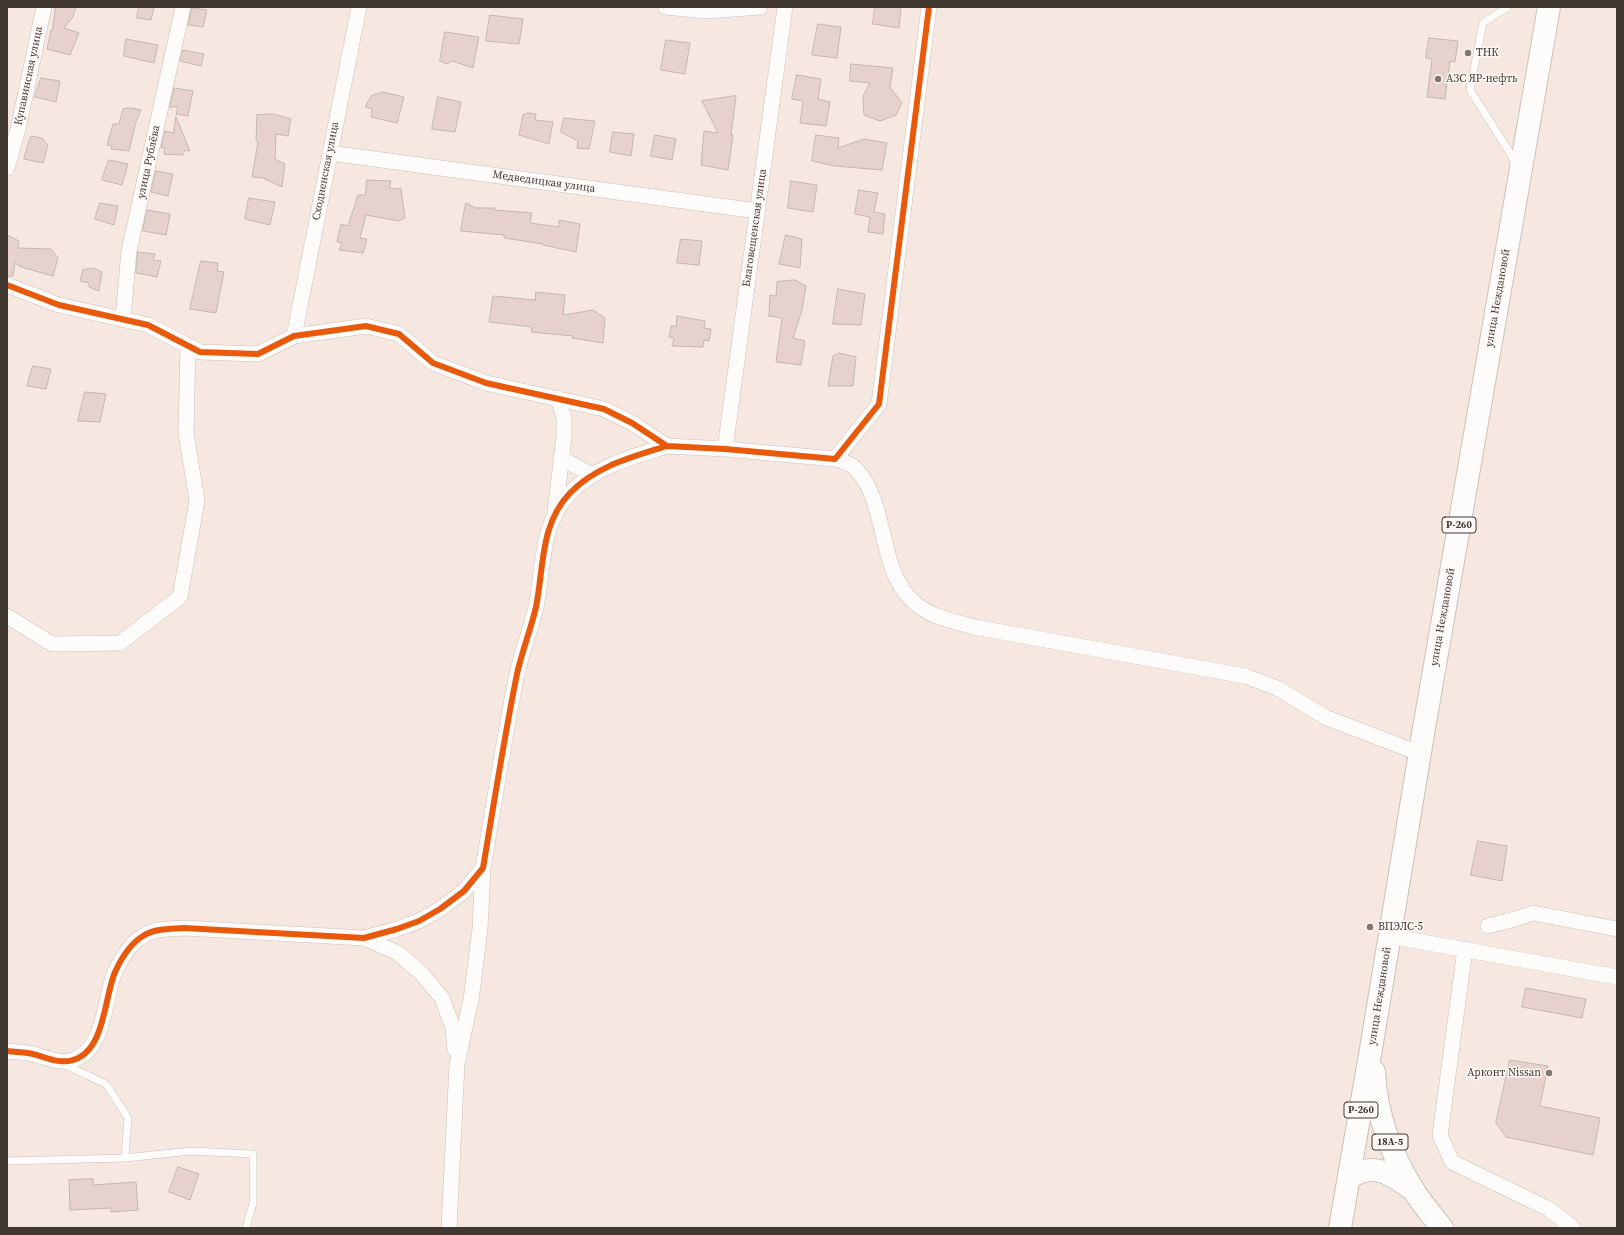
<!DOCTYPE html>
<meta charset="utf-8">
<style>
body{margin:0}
#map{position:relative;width:1624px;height:1235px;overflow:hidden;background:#f6e8e0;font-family:"Source Serif 4",serif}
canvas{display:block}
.frame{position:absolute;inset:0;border:8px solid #413832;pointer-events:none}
</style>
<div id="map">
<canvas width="1624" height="1235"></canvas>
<div class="frame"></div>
</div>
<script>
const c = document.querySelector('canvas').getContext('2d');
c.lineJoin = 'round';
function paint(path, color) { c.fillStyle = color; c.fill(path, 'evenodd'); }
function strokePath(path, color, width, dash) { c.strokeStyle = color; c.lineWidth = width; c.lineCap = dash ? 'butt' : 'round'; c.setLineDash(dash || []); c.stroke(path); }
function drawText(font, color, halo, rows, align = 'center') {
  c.font = font + ' "Source Serif 4",serif'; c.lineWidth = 3; c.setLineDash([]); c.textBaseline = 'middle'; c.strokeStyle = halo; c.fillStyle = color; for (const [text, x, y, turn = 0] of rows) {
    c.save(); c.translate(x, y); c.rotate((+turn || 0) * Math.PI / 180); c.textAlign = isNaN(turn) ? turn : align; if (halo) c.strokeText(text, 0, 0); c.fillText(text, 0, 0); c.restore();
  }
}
const building = new Path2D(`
 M56 7H76L73 17 64 28 79 33 70 55 47 49 51 30H52Z
 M139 7H154L151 20 137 18Z
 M875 7H901L899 28 873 24Z
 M192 8 207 10 203 27 188 25Z
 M490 15 523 19 519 44 486 41Z
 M818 24 841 27 837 58 812 55Z
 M445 32 479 37 473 68 452 61 447 64 440 61Z
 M1429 38 1458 41 1455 62 1450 61 1445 99 1427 97 1432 59 1426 58Z
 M126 39 158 45 154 63 124 56Z
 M666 40 690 43 685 74 661 70Z
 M183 50 204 54 201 66 180 61Z
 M851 64 893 68 890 87 902 103 896 115 880 121 864 115 863 96 870 83 850 81Z
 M797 75 821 79 818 99 830 102 826 126 800 123 803 101 792 99Z
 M41 78 60 81 56 102 35 97Z
 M174 88 193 91 188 116 176 114 178 107H170Z
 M383 92 404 97 397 123 371 117 372 109 365 107 371 96Z
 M736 96 731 135H733L728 170 701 165 704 131 718 133 702 101Z
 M438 97 461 102 455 132 432 129Z
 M131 108 141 110 136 122 129 151 111 149 112 146 107 145 113 124H119L123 109Z
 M528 113 536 114 535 120 553 122 549 144 519 135 523 115Z
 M274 114 291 119 288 136 276 134 275 159 285 164 282 187 263 178 252 177 258 142 256 141 257 115Z
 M176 117 190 151 185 150 183 155 164 154 165 148H161L165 131 173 133Z
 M564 118 595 121 589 149 577 148 578 141 561 132Z
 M613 132 634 134 631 156 610 152Z
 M655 135 676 139 672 160 651 156Z
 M816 135 839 138 838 148 864 139 887 143 882 170 835 166 812 161Z
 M31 136 42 138 48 145 43 163 24 159Z
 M109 160 128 164 122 185 102 180Z
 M156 171 173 174 168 196 151 192Z
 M367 180 391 181 389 188 401 189 405 218 399 221 366 215 360 238 367 239 363 253 339 250 342 243 337 242 341 224 348 226 358 195H365Z
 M791 181 817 185 813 212 788 208Z
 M859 190 878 193 874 212 885 214 883 234 868 232 870 217 855 214Z
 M249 198 275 202 270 225 245 219Z
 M100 203 118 206 114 225 95 219Z
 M466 203 476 208H495L494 210 532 213 530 223 559 227V220L580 224 576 252 543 245V244L504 238V235L461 231Z
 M147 210 170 214 166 235 143 231Z
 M7 235 19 241 18 248 51 249 58 258 53 276 21 267 15 263 13 276H7Z
 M786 235 802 239 800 268 779 264Z
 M681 239 702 241 699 265 677 263Z
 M138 252 155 254 153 260 161 261 157 277 136 273Z
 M201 261 218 263 217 271 224 272 216 313 190 309Z
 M93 268 102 272 99 291 89 287V283L80 281 83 270Z
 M795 280 806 286 802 310 793 338 805 341 801 365 776 362 782 318 769 316 770 295 776 296 777 282Z
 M838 289 865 294 861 325 833 324Z
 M536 292 565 295 563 315 593 310 605 318 603 343 572 338 573 336 531 332 532 327 489 322 493 296 535 300Z
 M677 316 705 321 704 328 711 329 709 341 704 340 703 347 672 346 674 338 669 337 671 326H676Z
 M839 353 856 357 853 386H828L833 356Z
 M33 366 51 369 46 389 27 386Z
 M85 392 106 394 100 422 78 421Z
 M1478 841 1507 846 1502 881 1471 875Z
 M1526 988 1586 999 1582 1018 1522 1007Z
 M1510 1060 1548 1066 1540 1106 1600 1118 1593 1155 1506 1137 1496 1123Z
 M178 1167 199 1174 190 1200 169 1192Z
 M93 1179V1185L136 1182 138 1210 111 1212V1208L70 1210 69 1180Z`);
const lane = new Path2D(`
 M1508 7 1483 23 1470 90 1510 153 1515 165
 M125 1158 191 1151 253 1154V1203L246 1228
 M7 1161 125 1158 128 1118 106 1084 63 1064`);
const street = new Path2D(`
 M665 7 707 11 760 7
 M330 153 757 211
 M7 168 18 129 44 7
 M7 285 59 305 148 325 200 352 258 354 294 336 366 326 399 334 433 363 486 383 604 409 632 423 667 446 725 449 835 459 879 404 929 7
 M123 318 129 251 183 7
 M294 336 359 7
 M725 449 785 7
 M561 458 592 475
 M835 459C841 461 850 463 855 468 889 502 877 572 915 603 932 618 953 621 974 627L1245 676 1277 688 1327 718 1419 753
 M555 512 564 437V418L558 398
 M7 616 52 644 120 643 180 597 197 500 186 433 188 346
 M1488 926 1515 919 1533 913 1617 929
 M1389 936 1617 977
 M364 938 398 953 421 973 442 998 453 1028 455 1049
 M1465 949 1440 1135 1452 1162 1549 1209 1573 1228
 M7 1051C14 1052 21 1052 28 1053 42 1055 58 1065 73 1060 105 1051 104 998 115 972 121 959 131 943 143 936 155 928 171 929 184 928L364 938 397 929 419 921 440 909 464 891 483 868C494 803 504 738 517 674 522 651 531 629 536 607 544 567 540 524 570 493 596 466 632 457 667 446
 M449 1228 457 1064 471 1000 480 929 483 868`);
const highway = new Path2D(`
 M1374 1072C1376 1114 1392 1156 1414 1191 1422 1204 1433 1216 1442 1228
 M1349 1178C1374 1161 1391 1174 1412 1189
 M1340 1228 1372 1043 1423 734 1549 7`);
const cycleway = new Path2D(`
 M7 285 59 305 148 325 200 352 258 354 294 336 366 326 399 334 433 363 486 383 604 409 632 423 667 446 725 449 835 459 879 404 929 7
 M7 1051C14 1052 21 1052 28 1053 42 1055 58 1065 73 1060 105 1051 104 998 115 972 121 959 131 943 143 936 155 928 171 929 184 928L364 938 397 929 419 921 440 909 464 891 483 868C494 803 504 738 517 674 522 651 531 629 536 607 544 567 540 524 570 493 596 466 632 457 667 446`);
const markers = [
 [1468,53,4,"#80766f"],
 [1438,79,4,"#80766f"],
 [1370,927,4,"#80766f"],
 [1549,1073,4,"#80766f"]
];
const shields = [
 [1459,525,34],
 [1361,1110,34],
 [1390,1142,36]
];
const shieldNames = [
 ["Р-260",1459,525],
 ["Р-260",1361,1110],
 ["18А-5",1390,1142]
];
const poiNames = [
 ["ТНК",1476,53],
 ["АЗС ЯР-нефть",1446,79],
 ["ВПЭЛС-5",1378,927],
 ["Арконт Nissan",1541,1073,"right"]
];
const streetNames = [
 ["Купавинская улица",29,76,-78],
 ["улица Рублёва",149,162,-78],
 ["Сходненская улица",326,171,-79],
 ["Медведицкая улица",544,182,8],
 ["Благовещенская улица",755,228,-82],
 ["улица Неждановой",1498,298,-80],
 ["улица Неждановой",1443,617,-80],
 ["улица Неждановой",1380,996,-81]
];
paint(building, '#e7d1cc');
strokePath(building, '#c2b7b3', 1);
strokePath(lane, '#cbc0ba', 8);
strokePath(street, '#cbc0ba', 16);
strokePath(highway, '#cbc0ba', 24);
strokePath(lane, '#fefcfa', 7);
strokePath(street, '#fefcfa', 15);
strokePath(highway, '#fefcfa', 22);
strokePath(cycleway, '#e8590c', 6);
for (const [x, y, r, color] of markers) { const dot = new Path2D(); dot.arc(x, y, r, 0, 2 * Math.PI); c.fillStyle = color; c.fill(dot); strokePath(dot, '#fdf8f5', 1.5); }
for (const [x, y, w] of shields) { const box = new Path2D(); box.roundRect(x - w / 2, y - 8, w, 16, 3); c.fillStyle = '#fdf8f5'; c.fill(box); strokePath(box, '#413832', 1); }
drawText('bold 10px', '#413832', null, shieldNames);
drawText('11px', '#413832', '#fdf8f5', poiNames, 'left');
drawText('11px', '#413832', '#fdf8f5', streetNames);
</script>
